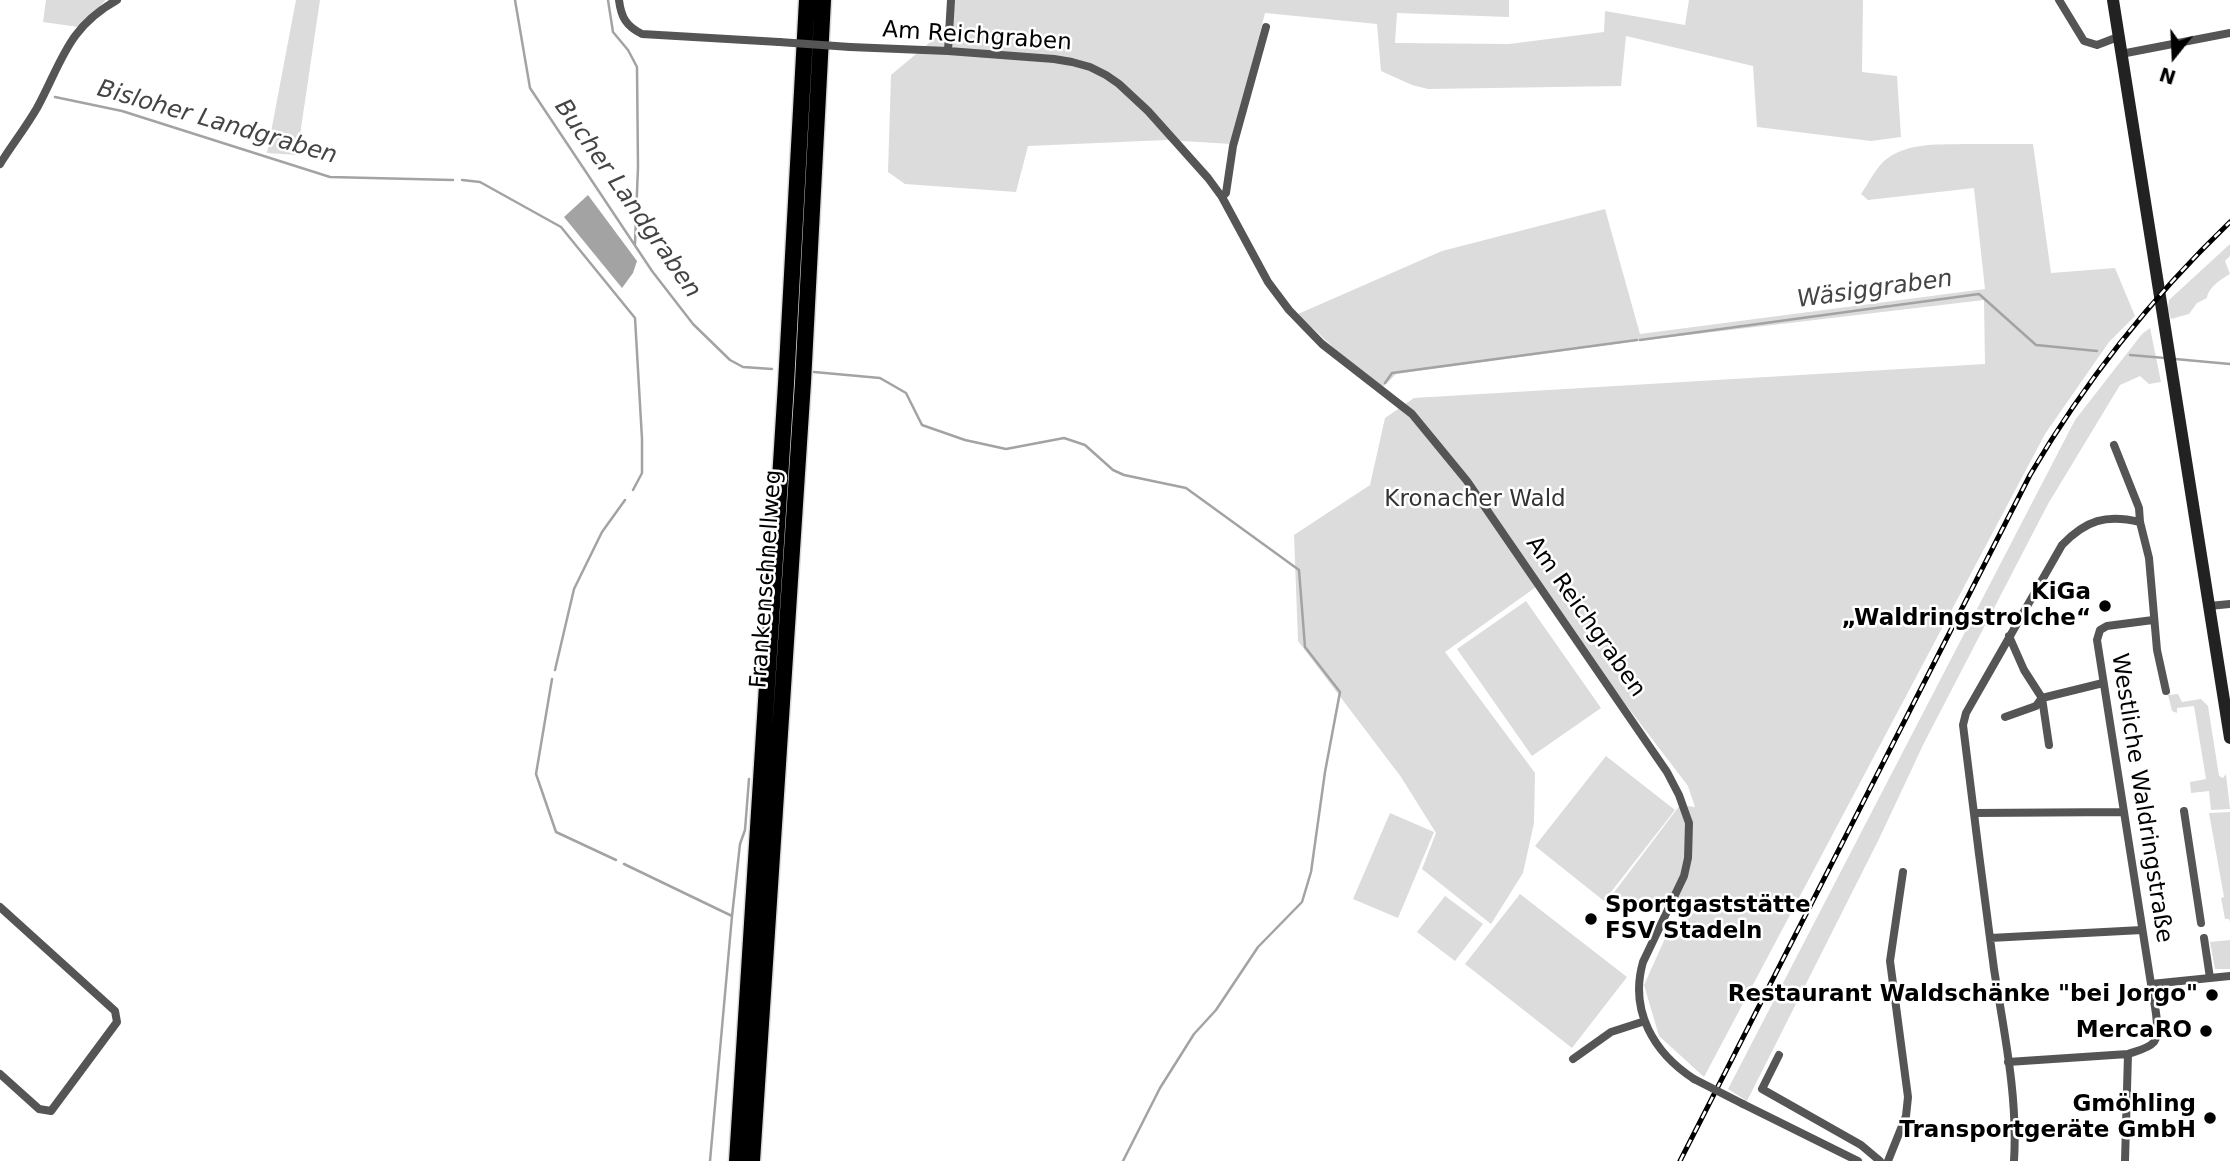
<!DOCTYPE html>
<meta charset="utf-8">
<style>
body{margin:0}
#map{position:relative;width:2230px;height:1161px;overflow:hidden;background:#fff;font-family:"DejaVu Sans",sans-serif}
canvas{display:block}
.north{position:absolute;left:2139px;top:21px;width:70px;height:70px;-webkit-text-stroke:5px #fff;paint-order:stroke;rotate:198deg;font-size:19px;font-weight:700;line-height:28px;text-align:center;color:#000}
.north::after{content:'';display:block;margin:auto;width:24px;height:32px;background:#000;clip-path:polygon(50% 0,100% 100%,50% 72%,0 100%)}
</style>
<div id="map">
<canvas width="2230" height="1161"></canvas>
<div class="north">N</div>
</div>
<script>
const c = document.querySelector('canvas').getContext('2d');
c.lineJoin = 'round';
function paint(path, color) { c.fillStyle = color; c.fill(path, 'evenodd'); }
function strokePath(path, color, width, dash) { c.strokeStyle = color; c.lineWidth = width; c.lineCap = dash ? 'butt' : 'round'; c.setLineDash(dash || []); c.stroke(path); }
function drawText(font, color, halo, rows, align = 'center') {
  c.font = font + ' "DejaVu Sans",sans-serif'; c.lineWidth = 5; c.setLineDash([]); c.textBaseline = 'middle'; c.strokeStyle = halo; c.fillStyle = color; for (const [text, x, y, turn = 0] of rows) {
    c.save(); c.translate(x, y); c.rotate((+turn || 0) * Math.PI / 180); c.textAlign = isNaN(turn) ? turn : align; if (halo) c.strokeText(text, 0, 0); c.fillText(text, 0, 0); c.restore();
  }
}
const green = new Path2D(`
 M46 0H106L78 27 43 22Z
 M296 0H320L297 155 267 153Z
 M954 0H1509V17L1397 13 1395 43 1509 44 1604 32 1605 11 1685 25 1689 0H1863L1862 72 1897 76 1901 137 1871 141 1757 127 1753 66 1626 36 1621 86 1428 89 1412 85 1381 71 1377 24 1265 13 1231 144 1167 140 1028 146 1016 192 905 184 888 172 891 75 953 23Z
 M1963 144H2033L2051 273 2115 268 2135 316 2109 342 2045 434 1704 1077 1659 1036 1644 985 1667 934 1685 920 1679 903 1635 911 1609 899 1680 805 1695 807 1688 786 1536 587 1445 652 1535 773 1534 823 1523 873 1491 924 1422 869 1436 833 1401 777 1298 641 1294 535 1370 485 1385 418 1414 398 1985 364 1984 300 1637 341 1396 374 1383 387 1337 351 1298 314 1442 251 1605 209 1640 334 1985 289 1974 188 1868 200 1861 194C1868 184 1875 170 1883 162 1905 142 1936 145 1963 144Z
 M2230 244V256L2225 261 2230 274C2221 279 2208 288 2207 298L2197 303 2189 314 2171 319 2168 308 2169 300Z
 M2150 328 2161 382 2149 384 2140 376 2120 385 2048 504 1924 743 1879 839 1747 1101 1728 1089 2075 420 2142 334Z
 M1526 601 1601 708 1532 756 1457 649Z
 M2178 694 2182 702 2201 699 2208 706 2219 776 2223 778 2226 774 2230 809 2211 810 2209 791 2191 793 2190 782 2206 779 2194 706 2177 708V713L2172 711 2168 695Z
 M1606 756 1675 810 1604 901 1535 846Z
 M2230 812V922L2229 919H2225L2221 898 2224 897 2209 813Z
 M1390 813 1434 832 1398 918 1353 899Z
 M1520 894 1627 977 1572 1048 1465 964Z
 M1445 896 1483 924 1455 961 1417 932Z
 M2230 940V969H2215L2210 942Z`);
const water = new Path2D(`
 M588 195 637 261 633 273 622 288 564 217Z`);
const stream = new Path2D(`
 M515 0 530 88 652 271 693 324 730 360 743 367 772 369
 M608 0 613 32 628 50 637 67 638 167 635 244
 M55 97 122 111 330 177 453 180
 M462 180 480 182 561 227 635 318 642 439V473L633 490
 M1640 340 1979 294 2036 345 2097 351
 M2130 355 2165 358
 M2175 359 2230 364
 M814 372 880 378 906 393 922 425 965 440 1006 449 1064 438 1085 445 1113 470 1124 475 1186 488 1299 570 1305 647 1340 692 1325 772 1311 872 1302 902 1258 947 1216 1010 1194 1034 1160 1088 1123 1161
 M1385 383 1392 373 1637 340
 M555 670 574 589 602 532 625 500
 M552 679 536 774 556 832 616 860
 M624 864 732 916 710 1161
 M732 916 740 844 745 830 749 779`);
const street = new Path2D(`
 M619 0C621 17 626 26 642 34L779 42
 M2059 0 2084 41 2097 45 2118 37
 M850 47 948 51 1054 59 1072 62 1090 67 1106 75 1119 84 1148 111 1208 178 1222 197 1268 282 1289 310 1322 344 1412 414 1467 481 1667 772 1679 795 1689 823 1688 858 1684 876 1643 962C1629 1011 1654 1053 1694 1079
 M948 51 951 0
 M2121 54 2230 33
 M0 164C12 145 26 127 37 108 62 62 67 28 117 0
 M1222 197 1226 193 1233 146 1266 27
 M2114 445 2139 508 2140 522 2149 558 2157 650 2166 691
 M2209 606 2230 604
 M2009 636 2024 670 2042 698 2049 745
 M2005 717 2036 706 2042 698 2103 683
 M2184 811 2201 923
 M1974 813 2124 812
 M0 907 115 1011 117 1022 51 1111 39 1109 0 1074
 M1990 938 2142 930
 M2204 938 2210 978
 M2151 984 2097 640 2100 630 2107 626 2153 620
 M1779 1055 1762 1089 1861 1145 1880 1161
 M1573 1059 1611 1032 1645 1021
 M2008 1062 2128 1054C2136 1051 2148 1049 2154 1042 2162 1032 2153 998 2151 984L2230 976
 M1743 1104 1858 1161
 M1888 1161 1906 1116 1908 1097 1890 961 1903 872
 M2014 1161C2018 1097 2004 1032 1994 969 1983 888 1973 806 1963 725L1966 713 2062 545C2086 520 2106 514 2140 522
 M2125 1161 2128 1054`);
const secondary = new Path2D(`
 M2113 0 2230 738`);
const highway = new Path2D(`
 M737 1161 786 384 807 0
 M752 1161 803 382 823 0`);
const rail = new Path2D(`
 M1680 1161 2030 475C2085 381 2151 298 2230 222`);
const streetBridge = new Path2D(`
 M779 42 850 47
 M1694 1079 1743 1104`);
const markers = [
 [2105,606,7,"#000"],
 [1591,919,7,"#000"],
 [2212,995,7,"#000"],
 [2206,1031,7,"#000"],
 [2210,1118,7,"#000"]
];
const streetNames = [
 ["Am Reichgraben",977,37,4],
 ["Frankenschnellweg",767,579,-86],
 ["Am Reichgraben",1585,617,55],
 ["Westliche Waldringstraße",2141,798,81]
];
const parkNames = [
 ["Kronacher Wald",1475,500]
];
const poiNames = [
 ["KiGa",2091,593],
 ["„Waldringstrolche“",2091,619],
 ["Sportgaststätte",1605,906,"left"],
 ["FSV Stadeln",1605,932,"left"],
 ["Restaurant Waldschänke \"bei Jorgo\"",2198,995],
 ["MercaRO",2192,1031],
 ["Gmöhling",2196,1105],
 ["Transportgeräte GmbH",2196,1131]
];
const waterNames = [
 ["Bisloher Landgraben",217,123,16],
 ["Bucher Landgraben",627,199,55],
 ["Wäsiggraben",1875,290,-8]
];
paint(green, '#dcdcdc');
paint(water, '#a3a3a3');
strokePath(stream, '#a3a3a3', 2.5);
strokePath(highway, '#dbdbdb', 19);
strokePath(street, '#555', 8);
strokePath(secondary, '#222', 12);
strokePath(highway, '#000', 16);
strokePath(rail, '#000', 5);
strokePath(rail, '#fff', 2.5, [8]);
strokePath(streetBridge, '#555', 8);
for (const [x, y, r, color] of markers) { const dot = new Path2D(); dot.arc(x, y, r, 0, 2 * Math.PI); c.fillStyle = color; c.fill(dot); strokePath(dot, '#fff', 2.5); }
drawText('23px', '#000', '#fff', streetNames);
drawText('23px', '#333', '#fff', parkNames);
drawText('bold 23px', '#000', '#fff', poiNames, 'right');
drawText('italic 24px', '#444', '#fff', waterNames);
</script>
